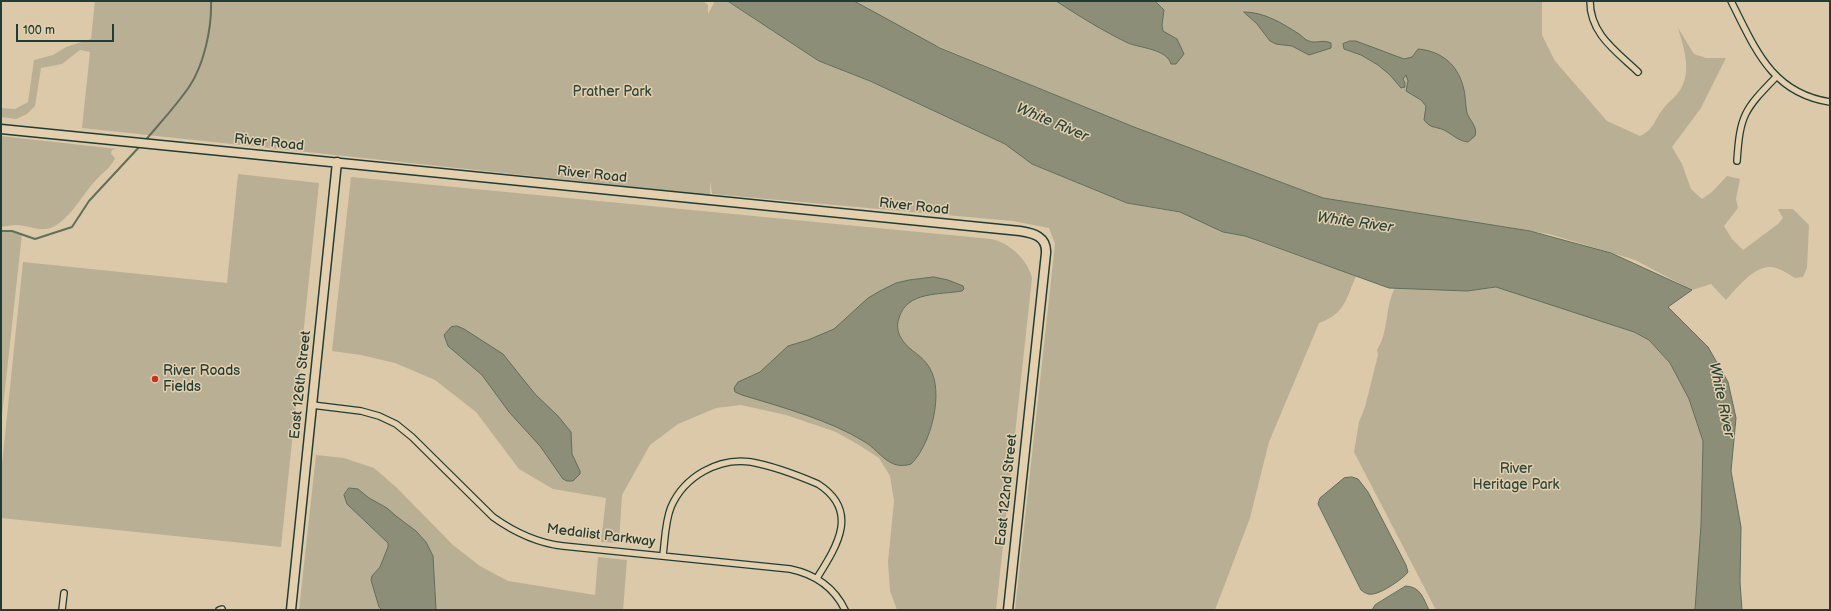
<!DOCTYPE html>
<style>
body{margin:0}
#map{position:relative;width:1831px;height:611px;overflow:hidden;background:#dcc9a9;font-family:"Balsamiq Sans",sans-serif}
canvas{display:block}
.frame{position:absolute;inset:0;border:2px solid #1f3d34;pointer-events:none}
.scale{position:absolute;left:16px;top:24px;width:98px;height:18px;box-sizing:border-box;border:2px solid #1f3d34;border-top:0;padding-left:5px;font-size:12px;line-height:14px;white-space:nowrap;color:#1f3d34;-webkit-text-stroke:3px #e4cfae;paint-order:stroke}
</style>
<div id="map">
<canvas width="1831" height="611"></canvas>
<div class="frame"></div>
<div class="scale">100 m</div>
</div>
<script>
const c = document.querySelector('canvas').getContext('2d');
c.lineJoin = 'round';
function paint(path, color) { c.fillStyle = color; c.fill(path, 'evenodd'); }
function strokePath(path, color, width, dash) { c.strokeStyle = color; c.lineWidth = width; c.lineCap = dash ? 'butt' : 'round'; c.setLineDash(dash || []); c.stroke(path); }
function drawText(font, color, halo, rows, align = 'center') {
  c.font = font + ' "Balsamiq Sans",sans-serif'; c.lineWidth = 3; c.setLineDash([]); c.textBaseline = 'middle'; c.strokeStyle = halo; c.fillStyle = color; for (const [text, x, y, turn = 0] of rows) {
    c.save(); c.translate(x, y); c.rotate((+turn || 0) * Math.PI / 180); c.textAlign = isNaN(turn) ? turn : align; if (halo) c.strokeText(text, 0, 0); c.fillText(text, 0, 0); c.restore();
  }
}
const green = new Path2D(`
 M95 1H703L708 5V14L715 1H728L819 61 870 81 1005 144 1032 164 1127 203 1194 215 1259 242 1356 276C1346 299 1345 314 1319 323L1269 442 1250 518 1215 610H1015L1055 244 1049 228 1013 221 712 194 710 181V195L82 128 90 52 80 50 62 64 41 68 35 106 27 114 16 119 1 117V108L15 109 28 102 34 60 53 55 66 47 91 39Z
 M849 1H1542V35L1555 61 1607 121 1640 136C1655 129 1654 120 1663 109 1668 102 1676 97 1680 90 1692 71 1684 48 1678 28L1694 54 1706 58H1726L1701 108 1672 147 1682 164 1691 189 1702 199 1712 192 1727 176 1740 179 1736 199 1738 208 1724 226 1732 239 1743 250 1778 224 1783 218 1778 209H1793L1809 225 1807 268 1803 277 1795 278C1788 274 1779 267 1770 267 1753 267 1736 289 1726 300L1711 284 1692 290 1635 260 1549 234 1426 216 1323 198 1146 132 930 43Z
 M1 136 117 149 112 150 111 154 115 158C111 168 103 172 96 180 83 193 66 227 46 229 36 230 25 225 16 225 11 225 6 226 1 227Z
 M238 174 319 183 281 547 1 518V474L23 262 227 283Z
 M351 177 991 239C1009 242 1028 260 1032 278L996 610H897L890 591 888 562 894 501 890 476 879 458 859 445 836 432 786 415 741 405 716 408 678 424 650 445 622 495 619 543 601 542 606 498 553 489 519 469 476 412 435 380 395 363 361 355 332 351Z
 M12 231 22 234 1 425V232Z
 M1500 287 1589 309 1649 340 1670 363 1689 399 1703 441 1701 525 1695 610H1436L1354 452 1359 422 1365 407 1378 355 1377 350C1389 332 1385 305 1395 288L1467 291Z
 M316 455 344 458 374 468 396 487 453 545 480 566 508 581 595 595 598 557 627 560 623 610H299Z`);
const water = new Path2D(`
 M728 1H854L940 48 1134 127 1323 198 1530 231 1611 253 1692 290 1668 307 1708 347 1728 382 1736 418 1731 471 1741 527 1740 582 1742 610H1695L1701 525 1703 441 1689 399 1670 363 1649 340 1634 332 1496 287 1467 291 1389 288 1245 236 1223 232 1180 212 1127 203 1032 164 1005 144 870 81 819 61Z
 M1056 1H1155L1164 10 1162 25 1163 31 1177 39 1184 54 1176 64H1171C1167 49 1140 48 1128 43 1103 31 1079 16 1056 1Z
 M1244 12C1264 12 1282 23 1299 34 1302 36 1305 40 1309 41 1316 44 1322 39 1331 43V48L1309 55 1292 46 1276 44 1270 41 1257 24Z
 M1350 41H1356L1404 59 1412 57 1418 49C1441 51 1457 64 1463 86 1466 95 1465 104 1467 113 1470 121 1478 127 1475 136L1468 142C1458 141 1452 134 1444 130 1435 126 1431 129 1424 120L1426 106 1421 100 1406 91 1408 81 1406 75 1403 79 1405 83V87L1401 88 1390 75 1378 65 1361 55 1344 49 1343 44Z
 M934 277 948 280 963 286 964 289 962 291C939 295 907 291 899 318 896 327 898 334 903 341 910 351 923 356 929 367 945 391 931 445 911 464 889 471 881 452 865 442 830 420 781 407 742 395L735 392 734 388 738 382 760 372 788 346 808 340 834 329 868 298 880 291 896 283 909 280Z
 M457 326 464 329 503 354 535 394 558 416 571 432 572 454 580 471V474L573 481H567L563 479 540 446 509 412 482 375 448 346 444 335 451 327Z
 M1352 477 1358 479 1368 492 1406 565 1408 572C1403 579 1382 593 1373 594 1368 595 1365 593 1361 590L1318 504 1320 498 1344 478Z
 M349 488 358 489 369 498 387 508 396 516 416 531 426 542 433 556 436 610H382L379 607 371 580 372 576 380 567 388 547V543L347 504 344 495Z
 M1406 586C1421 587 1423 598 1429 610H1372L1375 605Z`);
const stream = new Path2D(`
 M144 142C159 124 176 106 189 87 204 65 212 28 211 1
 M1 231H12L35 239 72 227 89 201 141 145`);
const street = new Path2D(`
 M1590 1C1590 34 1616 51 1638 72
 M1731 1C1755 48 1771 93 1830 102
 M1737 161C1740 115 1744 110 1776 77
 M312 405 361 411 379 416 396 424 412 437 493 517C514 532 536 543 563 546L790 569C814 574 834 587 845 610
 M663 555C665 540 665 522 671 507 684 477 718 457 751 462 773 466 797 475 818 484 860 511 837 546 817 578
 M62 610 64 593
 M219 610 222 609`);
const secondary = new Path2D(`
 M1 129 1020 231C1034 233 1047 237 1046 253L1008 610
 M291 610 337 162`);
const markers = [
 [155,379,4,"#c8321e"]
];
const parkNames = [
 ["Prather Park",612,92],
 ["River",1516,469],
 ["Heritage Park",1516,485]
];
const streetNames = [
 ["River Road",269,143,6],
 ["River Road",592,175,6],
 ["River Road",914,207,6],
 ["East 126th Street",301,385,-84],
 ["East 122nd Street",1007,490,-84],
 ["Medalist Parkway",601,536,7]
];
const poiNames = [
 ["River Roads",163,371],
 ["Fields",163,387]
];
const waterNames = [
 ["White River",1052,123,23],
 ["White River",1355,223,8],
 ["White River",1721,400,78]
];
paint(green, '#b9af94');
paint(water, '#8c8e77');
strokePath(water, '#606e5c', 1);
strokePath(stream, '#606e5c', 2);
strokePath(street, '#1f3d34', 8);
strokePath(secondary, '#1f3d34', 11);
strokePath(street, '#e4cfae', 5.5);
strokePath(secondary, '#e4cfae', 8);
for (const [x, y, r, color] of markers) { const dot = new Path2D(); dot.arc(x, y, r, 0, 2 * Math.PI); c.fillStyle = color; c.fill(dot); strokePath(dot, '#e4cfae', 1.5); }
drawText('14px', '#2e483e', '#e4cfae', parkNames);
drawText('14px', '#1f3d34', '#e4cfae', streetNames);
drawText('14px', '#1f3d34', '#e4cfae', poiNames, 'left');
drawText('italic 15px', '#2a453b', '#e4cfae', waterNames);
</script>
